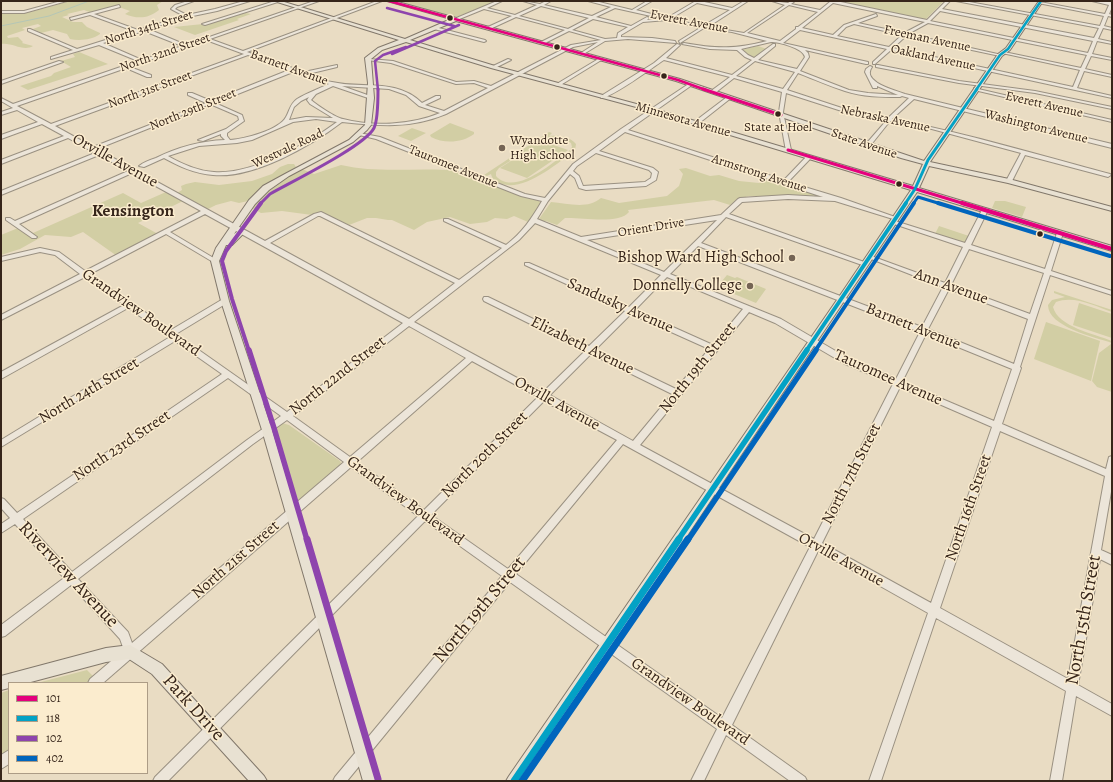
<!DOCTYPE html>
<style>
body{margin:0}
#map{position:relative;width:1113px;height:782px;overflow:hidden;background:#e9dcc3;font-family:Alegreya,serif}
canvas{display:block}
.frame{position:absolute;inset:0;border:2px solid #36251a;pointer-events:none}
.legend{position:absolute;left:8px;top:682px;width:140px;height:92px;box-sizing:border-box;background:#fbecce;border:1px solid #ac9c86;margin:0;padding:5px 7px;list-style:none;font-size:12px;color:#36251a}
.legend li{display:flex;align-items:center;gap:8px;height:20px}
.legend b{width:20px;border:1px solid #ac9c86}
</style>
<div id="map">
<canvas width="1113" height="782"></canvas>
<div class="frame"></div>
<ul class="legend">
<li><b style="height:5px;background:#e5007d"></b>101</li>
<li><b style="height:5px;background:#03a2c5"></b>118</li>
<li><b style="height:5px;background:#8e44ad"></b>102</li>
<li><b style="height:5px;background:#0065bd"></b>402</li>
</ul>
</div>
<script>
const c = document.querySelector('canvas').getContext('2d');
c.lineJoin = 'round';
function paint(path, color) { c.fillStyle = color; c.fill(path, 'evenodd'); }
function strokePath(path, color, width, dash) { c.strokeStyle = color; c.lineWidth = width; c.lineCap = dash ? 'butt' : 'round'; c.setLineDash(dash || []); c.stroke(path); }
function drawText(font, color, halo, rows, align = 'center') {
  c.font = font + ' Alegreya,serif'; c.lineWidth = 3; c.setLineDash([]); c.textBaseline = 'middle'; c.strokeStyle = halo; c.fillStyle = color; for (const [text, x, y, turn = 0] of rows) {
    c.save(); c.translate(x, y); c.rotate((+turn || 0) * Math.PI / 180); c.textAlign = isNaN(turn) ? turn : align; if (halo) c.strokeText(text, 0, 0); c.fillText(text, 0, 0); c.restore();
  }
}
const green = new Path2D(`
 M70 1H163L157 5 159 10C148 19 137 19 125 14L130 11 116 6 92 13 84 10 67 14 69 15 62 17 73 22H82L87 27 100 33V34C92 40 79 41 70 39L67 34 53 30 41 33 33 29 41 26 38 24 22 28 25 30 7 36 8 38 18 37 23 42 22 43 33 46C23 52 12 42 1 44V13L15 14 34 11Z
 M394 1H498L456 17Z
 M835 1H944L925 20Z
 M246 13 251 14 237 19 239 20 195 35 174 27 203 24Z
 M758 46 767 49 755 58 741 50Z
 M79 52 108 64 28 90 20 86 51 76 54 73 71 67 61 61 75 57 73 54Z
 M450 123 474 132V134C462 143 444 144 431 137L430 135Z
 M412 128 426 133 411 141 398 136Z
 M549 132 552 133 549 136C559 135 569 136 576 144L575 150C557 164 525 191 502 184 496 182 492 179 491 174L487 176 484 175ZM548 138C556 137 564 138 571 143L572 147 569 151C553 162 515 197 496 176V172L499 168 542 141Z
 M542 141 568 150 527 178 500 168Z
 M288 164H294L296 167 258 190 248 201 239 203 231 201 216 205 206 210 177 193 182 190 181 186 186 184 195 182 219 185 252 181 272 174 280 167Z
 M341 165C376 173 411 168 446 170L450 168 523 197 539 201 541 203 528 222 514 216 507 219 495 218 487 222 470 224 450 217 427 222 414 230 392 220H388L376 218H367L349 225 322 213 312 215 282 211 261 213 252 208C265 190 283 179 302 169L314 174Z
 M686 168 710 176 719 175 739 181 759 183 765 178 823 197 749 196 737 199 730 205 714 200 628 210 629 212C619 225 580 217 565 218L557 225 546 221 544 222 539 219 551 202C567 203 587 210 601 198L619 203 667 196 679 186 683 174 679 169Z
 M166 192 183 201 138 223 158 234 117 256 83 232 71 237 45 235 20 249 1 255V235L23 226 33 233 123 193 141 203Z
 M995 201H1005L1026 207 1022 217 992 208Z
 M939 226 969 236 965 243 935 234Z
 M727 275 735 278 737 277 766 289 756 303 717 287Z
 M1054 291 1112 310V312C1095 306 1074 295 1056 302L1053 307C1058 327 1095 334 1112 341V343C1095 337 1048 327 1048 305L1052 300 1065 297 1054 293Z
 M1079 303 1112 314V338L1073 325Z
 M1046 322 1100 341 1091 381 1034 359Z
 M1111 344H1112V392L1097 387 1092 381 1099 353Z
 M282 423 289 425 340 461 341 463 340 466 299 501 296 499 274 430 275 428Z
 M87 670 93 676 87 683H37Z
 M9 690V750L1 757V693Z`);
const stream = new Path2D(`
 M842 1H852
 M1 26 49 16 89 1`);
const minor = new Path2D(`
 M61 1H67L24 13H1V11H24Z
 M188 1H194L177 7 175 9 187 15 215 9 244 1H250L217 11 188 17 148 29 186 45 314 1H319L210 39 243 51 377 1H382L247 52 304 72 337 65V67L308 74C316 77 324 81 332 82 363 89 397 78 422 103L436 96H440V98L425 105 444 111 488 88 474 83 456 84 391 63 367 60 369 59 393 61 456 82 474 81 491 86 571 45 601 40 569 31 543 44H541V42L565 30 516 17 490 29H488V27L512 16 484 9 457 20 454 19 497 1H502L487 8 515 15 537 5 523 1 540 4 546 1H551L544 5 592 16 611 7 588 1H595L632 10 647 1H652L636 10 667 18 694 2 692 1H700L732 8 744 1H748L708 27 744 33 785 5 772 1 788 3 791 1H795L791 4 820 10 831 1H836L927 20 946 1H950L942 9 1094 38 1099 28 956 1H964L1100 26 1104 16 1038 3 1040 2 1105 14 1109 5 1092 1 1112 2V7L1109 14 1112 15V17L1108 16 1104 26 1112 28V30L1103 28 1098 39 1112 42V44L1097 41 1092 54 1112 58V60L1091 56 1085 69 1112 75V77L1084 71 1077 88 1112 96V98L891 50 875 64H873V62L887 49 800 30 783 43 868 62V64H866L805 50 808 53 809 57 800 71 849 90 868 93 898 95 877 86V88H873L865 72 866 69 870 66 872 67C861 82 895 90 905 94L1112 144V148L914 99 892 119C966 133 1038 155 1110 174L1111 175 1108 177 1025 155 1012 181 1007 182 1006 181 1021 153 928 128 890 121 870 146H866V144L886 121 851 114 786 93 783 112 791 150 786 151 779 112 782 92 734 78 715 93H711V91L730 77 664 60C653 67 612 98 601 98V96L654 63 677 44 680 45 666 58 732 75 752 60 745 57 737 50 710 49 682 44 684 43C716 49 737 49 767 41L732 32 704 28 680 43 679 41 700 28 667 20 643 22 621 35V37L652 38 675 41 676 43 628 39 605 41 582 55 580 54 581 53 598 42 573 47 446 114C410 129 380 126 342 122 311 146 253 179 213 175 195 174 179 166 164 158L144 167 139 166C144 162 150 160 156 158 178 147 200 141 225 140L221 136V134L203 141 198 140 226 129 239 120 238 116 210 104 97 149 265 241 314 214 321 212 459 280 502 248 444 221V219H448L506 245C522 233 532 218 542 201L521 196 376 139 359 135V133L380 137 525 194 545 198 573 164 621 129 690 83 692 84V85L628 130 784 180 807 156H811V158L788 182 841 198 898 218 897 219H893L835 201 788 199 742 202 729 214 867 263 868 264 865 266 726 217 701 243 922 327 943 287 866 257 869 255 871 256 945 283 963 247 891 223V221H895L965 243 982 210 985 208 987 209 988 210 971 245 1045 269 1057 233 1060 231 1062 232 1063 233 1051 271 1112 291V295L1050 275 1020 367 1021 368 1002 424 1106 469 1109 457 1112 456V486L1101 550 1112 555V565L1100 559 1078 685 1112 704V716L1076 696 1062 781H1050L1066 691 936 618 881 781H869L928 613 818 551 732 725 805 777 807 781H790L726 735 704 781H691L717 729 510 582 347 781H333L335 777 502 576 425 521 168 781H153L155 777 418 516 351 467 103 683H88L90 679 124 650 120 639 71 585 5 636 1 637V625L64 578 15 524 1 533V524L10 518 1 508V498L4 499 17 513 222 374 175 341 1 447V440L170 337 128 308 1 379V372L124 305 85 277 1 320V315L80 274 55 255 40 252 1 261V257L40 248 59 252 85 271 201 211 132 173 19 224 37 237 36 238H32L6 220V218H10L15 221 128 171 99 155 1 195V191L95 153 68 138 1 164V160L64 136 42 124 1 139V135L38 122 17 110 1 115V112L13 108 1 101V98L13 104 138 61 99 45 51 59V57L73 50 28 31V29H30L77 49 134 31 90 15 71 20 70 18 119 5 120 7 94 14 138 30 184 16 171 9 175 5ZM697 3 730 10 703 26 670 19ZM833 3 925 22 904 33 858 23 877 16 876 14 844 25 833 35 802 28ZM789 5 818 12 798 27H796V29L780 41 747 33ZM541 6 589 18 568 29 519 16ZM615 8 660 18 647 20 649 18 647 17 631 26 596 17ZM940 11 1093 41 1088 53 930 21ZM593 19 628 27 618 33 617 38 605 39 572 30ZM928 23 1087 55 1081 68 1004 52 1002 53 1080 70 1073 87 893 48 906 36 1000 56 1002 55 908 34ZM854 24 902 35 889 47 837 36 846 27ZM144 31 182 46 142 60 103 43ZM206 40 244 54 51 124 17 106 126 68 147 77H151V75L130 67ZM771 42C779 42 803 48 805 57L797 69 758 60 775 46V44H773L754 58 748 55 741 49ZM248 55 289 70 211 101 192 93H188V95L206 103 93 147 55 126ZM755 61 795 72 783 89 736 76ZM293 72 329 84C318 89 307 93 297 99 290 104 290 110 286 117 279 130 245 139 230 140L227 136V133L244 121 242 115 215 103ZM798 73C814 79 829 86 845 91 863 97 881 97 900 97L902 96 909 98 888 118 854 112 787 90ZM333 86 371 99H373V97L342 86 389 89 406 95 419 106 440 113C412 125 372 127 343 119 336 118 317 105 311 100L316 94ZM309 97 307 100 310 104 333 118 306 117 289 120 294 107 301 101ZM316 119 337 122C307 144 252 175 214 172 198 171 182 164 168 156L199 146 237 143 252 140 293 122ZM625 132 823 197 788 195 740 198 738 199 721 215 581 237 537 219 548 201 570 174 575 178 579 188 586 190 646 186 656 180 658 172 653 168 599 151ZM596 153 649 170 652 173 651 178 645 182 583 186 579 176 573 171 577 166ZM205 214 403 323 287 412 176 334 227 303 228 301 227 299H223L171 330 133 304 132 302H129L90 274 166 234 213 262H217V260L170 232ZM318 216H320L455 283 409 319 270 243ZM717 220 664 272 587 240ZM535 223 661 275 629 307 529 263H525V265L625 311 589 346 488 297H484L483 299 484 301 585 351 543 392 414 322 519 240ZM698 246 920 332 896 379 851 360 781 319 670 274ZM969 249 1044 273 1030 314 951 285ZM667 277 743 309 713 345 635 310ZM949 289 1028 319 1014 364 928 329ZM749 312 775 323 845 364 893 384 814 539 640 445ZM631 314 709 349 676 389 595 350ZM409 326 466 358 350 457 293 416ZM926 334 1012 369 994 421 902 382ZM591 354 672 394 633 441 550 395ZM472 361 538 397 424 510 357 462ZM228 378 281 416 247 440 72 572 23 519ZM900 387 992 427 931 603 822 543ZM544 401 617 440 508 569 431 515ZM287 420 344 462 132 643 128 632 78 579 253 444ZM1000 431 1105 476 1068 679 940 608ZM623 444 810 547 722 718 516 574Z
 M275 1H281L205 25 202 24Z
 M435 27 485 40 486 41 484 42 434 29Z
 M600 58 603 59 559 86 555 85Z
 M508 59 511 60 495 68 491 67Z
 M59 61 63 62 1 84V81Z
 M878 65 959 81 1035 91 1112 107V109L1035 93 959 83 876 67V65Z
 M974 88 1112 120V122L974 90Z
 M727 97 731 98 698 124H694V122Z
 M9 750V764L1 769V755Z`);
const major = new Path2D(`
 M274 1H281L405 39 451 19 387 1H394L680 79 924 161 998 54 1006 48 1039 1H1043L1010 50 1002 56 930 162 1009 179 1112 207V211L1008 183 929 166 919 188 1112 246V251L917 192 523 781H506L509 776 841 294 911 190 651 111 491 68 406 42 382 50 371 59 374 98 371 125 367 130 353 142 289 176 269 190 255 204 234 234 241 229 245 231 244 233 232 245H226L219 261 229 301 272 430 379 781H363L262 430 221 301 211 261 216 248 249 200 263 186 285 174 349 140 365 125 368 83 365 58 378 48 399 40ZM456 21 676 81 901 158 923 164 913 186 655 109 495 66 410 40Z
 M130 645 162 664 264 776 267 781H249L152 674 129 659 106 662 27 683H9V688L1 690V676L106 648Z`);
const bus1Far2 = new Path2D(`
 M389 1 678 80 706 90`);
const bus1Far1 = new Path2D(`
 M703 89 781 115
 M788 150 965 204`);
const bus1 = new Path2D(`
 M962 203 1112 249`);
const bus2Far4 = new Path2D(`
 M976 90 1000 55 1008 49 1041 1`);
const bus2Far3 = new Path2D(`
 M905 204 915 189 928 160 977 89`);
const bus2Far2 = new Path2D(`
 M806 351 906 203`);
const bus2Far1 = new Path2D(`
 M678 540 807 350`);
const bus2 = new Path2D(`
 M514 781 679 539`);
const bus3Far4 = new Path2D(`
 M387 8 454 26
 M392 54 459 25
 M378 90 375 61 383 55 406 47`);
const bus3Far3 = new Path2D(`
 M260 204 270 194C291 182 365 146 374 128 378 120 378 99 378 89`);
const bus3Far2 = new Path2D(`
 M249 351 232 299 222 261 226 251 261 203`);
const bus3Far1 = new Path2D(`
 M249 350 274 428 307 540`);
const bus3 = new Path2D(`
 M307 539 378 779`);
const bus4Far3 = new Path2D(`
 M913 204 918 197 941 204`);
const bus4Far2 = new Path2D(`
 M938 203 1110 256
 M815 351 914 203`);
const bus4Far1 = new Path2D(`
 M688 540 816 350`);
const bus4 = new Path2D(`
 M522 781 688 539`);
const markers = [
 [450,18,3.5,"#36251a"],
 [557,47,3.5,"#36251a"],
 [664,76,3.5,"#36251a"],
 [778,114,3.5,"#36251a"],
 [502,148,4,"#756555"],
 [899,184,3.5,"#36251a"],
 [1040,234,3.5,"#36251a"],
 [792,258,4,"#756555"],
 [750,286,4,"#756555"]
];
const farStreetnames = [
 ["Everett Avenue",689,22,11],
 ["North 34th Street",149,28,-17],
 ["Freeman Avenue",927,39,12],
 ["North 32nd Street",165,53,-19],
 ["Oakland Avenue",933,58,12],
 ["Barnett Avenue",289,68,20],
 ["North 31st Street",150,90,-20],
 ["Everett Avenue",1044,105,13],
 ["North 29th Street",193,110,-22],
 ["Nebraska Avenue",885,119,12],
 ["Minnesota Avenue",683,120,16],
 ["Washington Avenue",1036,127,14],
 ["State Avenue",864,144,19],
 ["Westvale Road",288,149,-25],
 ["Tauromee Avenue",453,167,22],
 ["Armstrong Avenue",759,174,18],
 ["Orient Drive",651,228,-9]
];
const farBusnames = [
 ["State at Hoel",778,128]
];
const farPoinames = [
 ["Wyandotte",510,141],
 ["High School",510,156]
];
const streetNames = [
 ["Orville Avenue",115,161,29],
 ["Ann Avenue",951,287,20],
 ["Sandusky Avenue",620,306,24],
 ["Grandview Boulevard",141,313,35],
 ["Barnett Avenue",913,327,22],
 ["Elizabeth Avenue",582,346,26],
 ["North 19th Street",698,368,-51],
 ["North 22nd Street",338,376,-38],
 ["Tauromee Avenue",888,378,24],
 ["North 24th Street",89,391,-31],
 ["Orville Avenue",557,404,29],
 ["North 23rd Street",122,446,-34],
 ["North 20th Street",485,455,-45],
 ["North 17th Street",852,474,-63],
 ["Grandview Boulevard",405,501,36],
 ["North 16th Street",969,508,-71],
 ["North 21st Street",236,560,-41],
 ["Orville Avenue",841,560,29],
 ["Grandview Boulevard",690,702,35]
];
const poiNames = [
 ["Bishop Ward High School",784,258],
 ["Donnelly College",742,286]
];
const farDistrictnames = [
 ["Kensington",133,212]
];
const nearStreetnames = [
 ["Riverview Avenue",68,575,47],
 ["North 19th Street",480,610,-50],
 ["North 15th Street",1084,620,-80],
 ["Park Drive",193,708,48]
];
paint(green, '#d2cea4');
strokePath(stream, '#b4c6b6', 1);
strokePath(minor, '#9a9182', 2);
strokePath(major, '#82786b', 2);
paint(minor, '#ece5d9');
paint(major, '#e8e1d2');
strokePath(bus1Far2, '#e5007d', 2.5);
strokePath(bus1Far1, '#e5007d', 3);
strokePath(bus1, '#e5007d', 4);
strokePath(bus2Far4, '#03a2c5', 2.5);
strokePath(bus2Far3, '#03a2c5', 3);
strokePath(bus2Far2, '#03a2c5', 4);
strokePath(bus2Far1, '#03a2c5', 5.5);
strokePath(bus2, '#03a2c5', 7);
strokePath(bus3Far4, '#8e44ad', 2.5);
strokePath(bus3Far3, '#8e44ad', 3);
strokePath(bus3Far2, '#8e44ad', 4);
strokePath(bus3Far1, '#8e44ad', 5.5);
strokePath(bus3, '#8e44ad', 7);
strokePath(bus4Far3, '#0065bd', 3);
strokePath(bus4Far2, '#0065bd', 4);
strokePath(bus4Far1, '#0065bd', 5.5);
strokePath(bus4, '#0065bd', 7);
for (const [x, y, r, color] of markers) { const dot = new Path2D(); dot.arc(x, y, r, 0, 2 * Math.PI); c.fillStyle = color; c.fill(dot); strokePath(dot, '#fbecce', 1.5); }
drawText('13px', '#36251a', '#fbecce', farStreetnames);
drawText('13px', '#36251a', '#fbecce', farBusnames);
drawText('13px', '#36251a', '#fbecce', farPoinames, 'left');
drawText('16px', '#36251a', '#fbecce', streetNames);
drawText('16px', '#36251a', '#fbecce', poiNames, 'right');
drawText('bold 17px', '#36251a', '#fbecce', farDistrictnames);
drawText('19px', '#36251a', '#fbecce', nearStreetnames);
</script>
